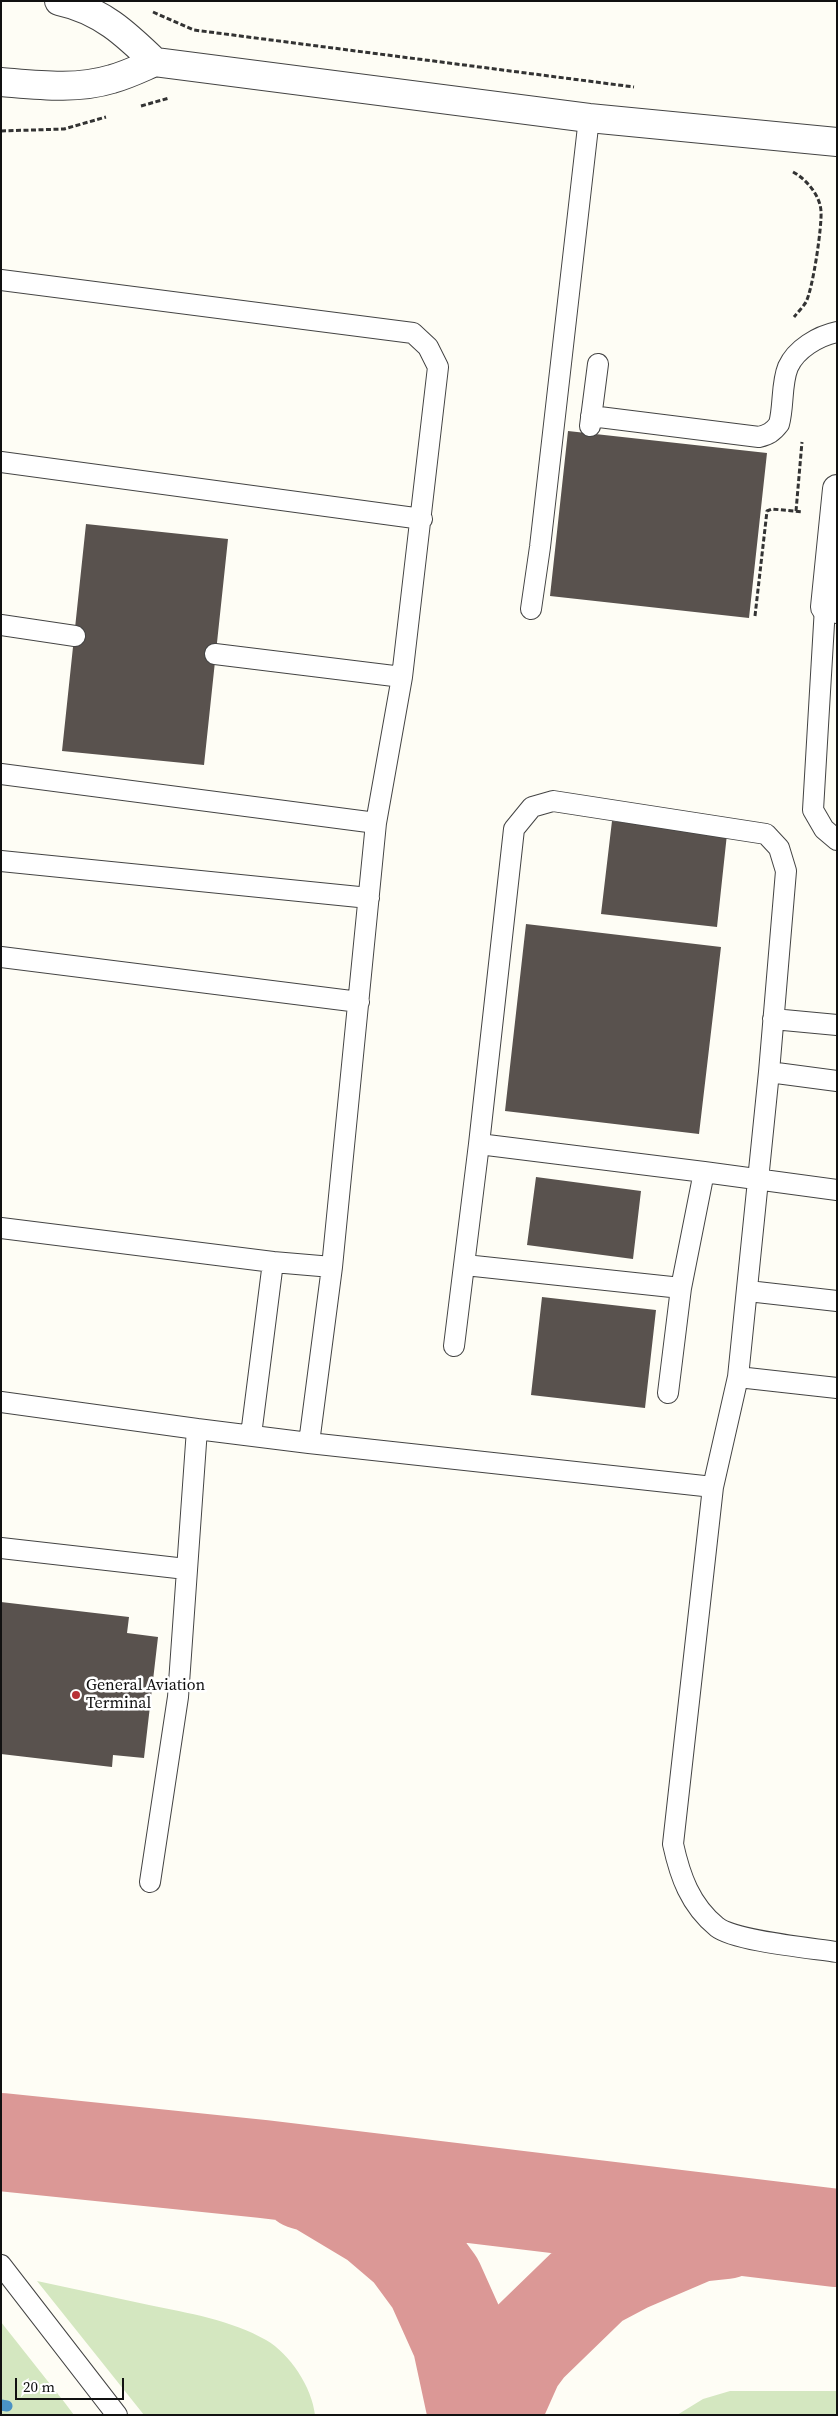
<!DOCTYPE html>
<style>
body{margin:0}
#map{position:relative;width:838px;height:2416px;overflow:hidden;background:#fefdf5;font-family:"Source Serif 4",serif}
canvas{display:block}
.frame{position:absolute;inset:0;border:2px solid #111;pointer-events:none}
.scale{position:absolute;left:15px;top:2378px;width:109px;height:22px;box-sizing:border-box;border:2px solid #111;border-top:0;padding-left:6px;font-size:15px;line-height:18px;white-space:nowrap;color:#111;-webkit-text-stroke:4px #fff;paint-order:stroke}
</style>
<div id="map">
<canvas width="838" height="2416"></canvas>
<div class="frame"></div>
<div class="scale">20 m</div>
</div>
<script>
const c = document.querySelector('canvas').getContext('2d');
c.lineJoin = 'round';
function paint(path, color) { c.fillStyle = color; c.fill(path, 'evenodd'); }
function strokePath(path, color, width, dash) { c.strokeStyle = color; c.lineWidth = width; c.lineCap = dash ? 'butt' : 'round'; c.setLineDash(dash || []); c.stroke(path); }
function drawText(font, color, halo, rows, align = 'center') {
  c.font = font + ' "Source Serif 4",serif'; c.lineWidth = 5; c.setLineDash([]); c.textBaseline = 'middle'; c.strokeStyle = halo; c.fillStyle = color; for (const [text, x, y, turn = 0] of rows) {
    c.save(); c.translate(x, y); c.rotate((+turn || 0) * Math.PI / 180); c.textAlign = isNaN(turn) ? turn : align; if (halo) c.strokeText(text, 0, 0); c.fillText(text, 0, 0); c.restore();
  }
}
const green = new Path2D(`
 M37 2281C74 2289 112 2297 149 2305 188 2313 231 2320 266 2340 290 2354 312 2387 315 2415H144Z
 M1 2322 65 2403 74 2415H1Z
 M730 2391H837V2415H677L703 2399Z`);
const stream = new Path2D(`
 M1 2405 7 2406`);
const taxiway = new Path2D(`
 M1 2142 263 2169 837 2238
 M305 2181 316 2184 376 2220 410 2249 435 2283 461 2341 477 2415
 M491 2415 515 2361 527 2345 593 2281 627 2263 697 2233 725 2230`);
const building = new Path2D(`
 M568 431 767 453 749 618 550 596Z
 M86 524 228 539 204 765 62 751Z
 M612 821 727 834 717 927 601 914Z
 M526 924 721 947 699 1134 505 1111Z
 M536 1177 641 1191 633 1259 527 1245Z
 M542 1297 656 1310 645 1408 531 1395Z
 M1 1602 129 1617 127 1633 158 1637 144 1758 113 1755 112 1767 1 1754Z`);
const path = new Path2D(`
 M153 12 194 30 634 87
 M141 106 169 98
 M1 131 64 129 106 117
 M793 172C806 179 820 195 821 211 822 227 813 288 806 302 803 307 798 312 794 317
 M796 511 802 442
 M755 616 767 511 772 509 803 512`);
const service = new Path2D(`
 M1 280 413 333 428 347 438 367 402 677 376 823 332 1267 309 1443
 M591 416 759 437C768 435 773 432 779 424 784 406 781 384 788 367 796 349 818 336 837 332
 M590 426 598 364
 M1 462 422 519
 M825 607 813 810 824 829 837 840
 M531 609 540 547 589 118
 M1 625 75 636
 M215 654 402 677
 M1 774 376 823
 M1 861 369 898
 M1 957 359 1002
 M773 1019 837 1025
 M769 1072 837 1081
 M704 1172 479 1144 514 829 532 807 553 801 766 834 779 848 786 871 769 1072 738 1377 713 1487 673 1844C680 1876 690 1905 717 1927 735 1941 811 1948 837 1952
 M1 1228 273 1262 332 1267
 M465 1265 681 1288 704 1172 837 1190
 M748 1291 837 1301
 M454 1346 479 1144
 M738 1377 837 1388
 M668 1393 681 1288
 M1 1402 197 1429 178 1697 150 1882
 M197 1429 309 1443 713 1487
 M251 1435 273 1262
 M1 1548 186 1569
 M1 2265 117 2415`);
const minor = new Path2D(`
 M59 1C101 10 126 34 155 62
 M1 82C38 85 76 90 112 79 127 75 141 68 155 62L589 118 837 142
 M837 489 825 607 837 609`);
const markers = [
 [76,1695,5,"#b83237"]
];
const poiNames = [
 ["General Aviation",86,1686],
 ["Terminal",86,1704]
];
paint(green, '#d4e7c0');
strokePath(stream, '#4a92c4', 11);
strokePath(taxiway, '#db9896', 98);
paint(building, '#59524e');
strokePath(service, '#444', 22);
strokePath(minor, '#444', 30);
strokePath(path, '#333', 3, [5, 2.5]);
strokePath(service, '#fff', 20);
strokePath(minor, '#fff', 28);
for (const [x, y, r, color] of markers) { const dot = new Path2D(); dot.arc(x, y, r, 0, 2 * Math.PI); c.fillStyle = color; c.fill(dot); strokePath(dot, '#fff', 2); }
drawText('16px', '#111', '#fff', poiNames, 'left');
</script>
